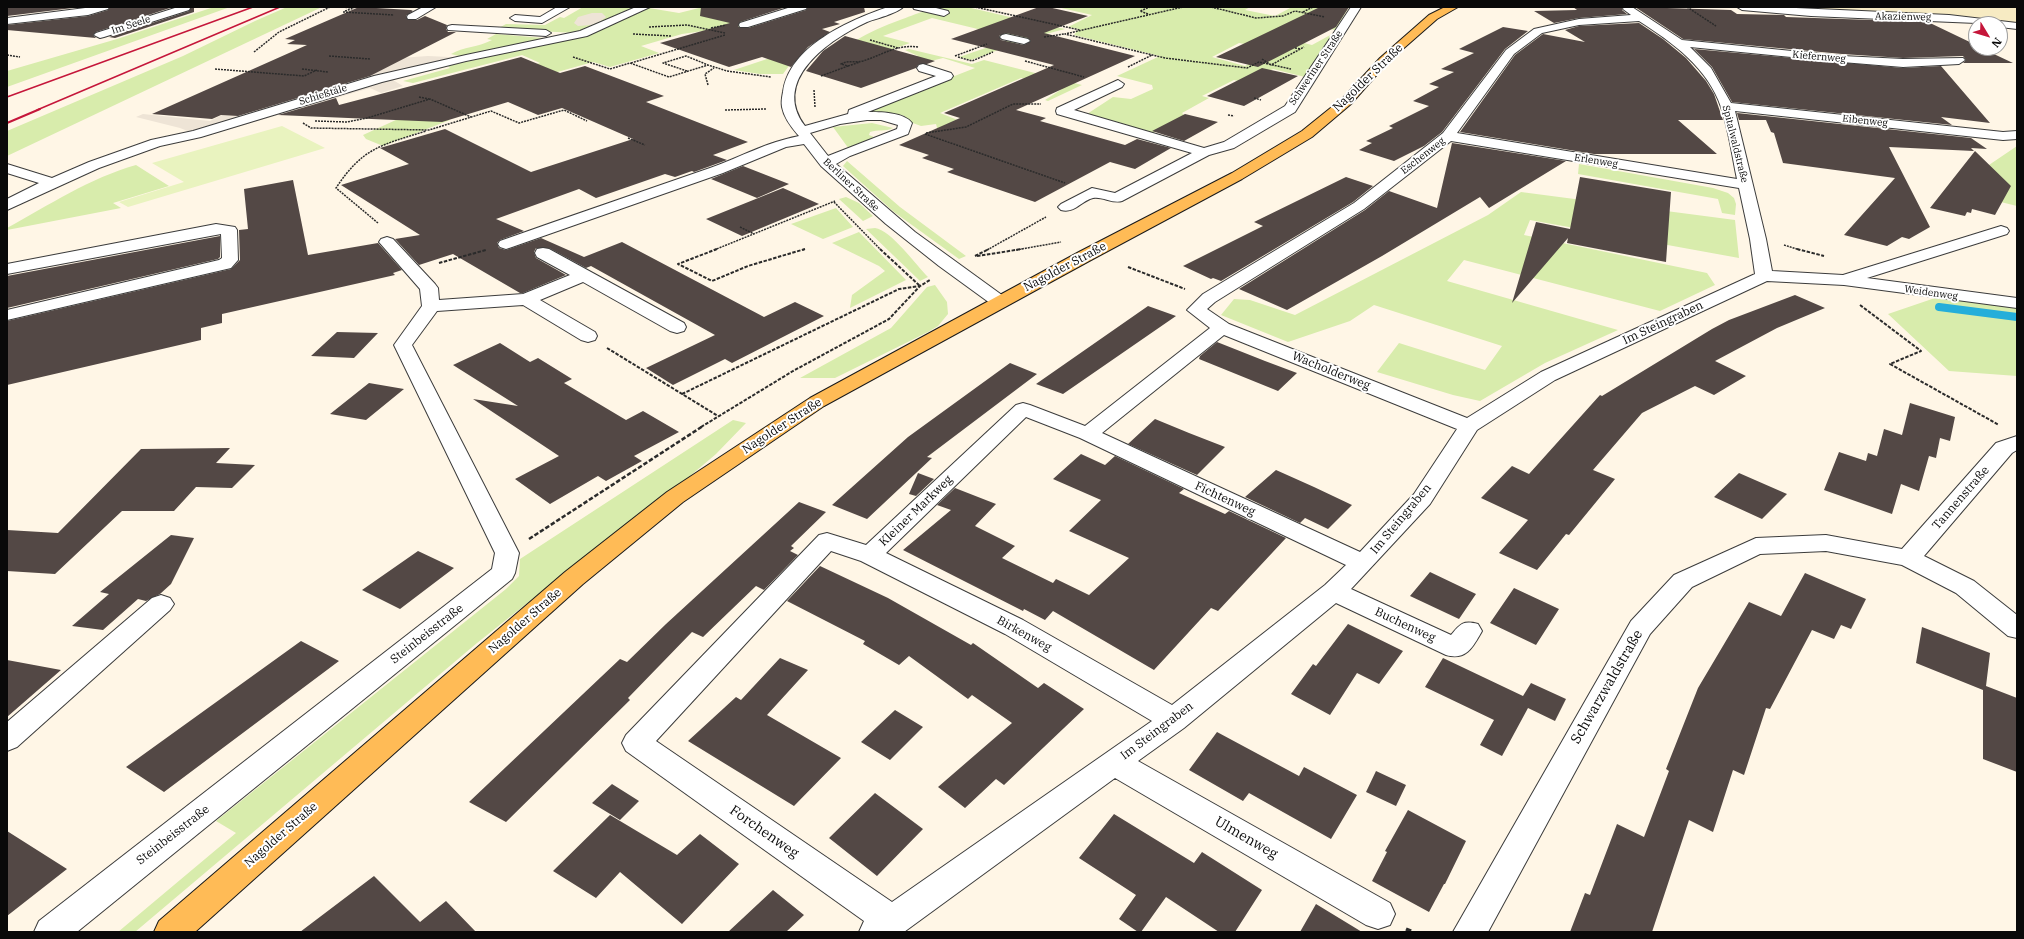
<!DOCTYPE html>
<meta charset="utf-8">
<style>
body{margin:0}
#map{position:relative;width:2024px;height:939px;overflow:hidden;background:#fff6e6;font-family:"IBM Plex Serif",serif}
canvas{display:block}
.frame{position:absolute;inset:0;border:8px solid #090909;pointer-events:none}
.north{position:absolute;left:1968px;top:16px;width:40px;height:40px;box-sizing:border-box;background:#fff;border:1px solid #9d9d9d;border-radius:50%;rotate:128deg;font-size:11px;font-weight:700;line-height:16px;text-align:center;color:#090909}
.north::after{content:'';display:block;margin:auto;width:14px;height:18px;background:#c5163a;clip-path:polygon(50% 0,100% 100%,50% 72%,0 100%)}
</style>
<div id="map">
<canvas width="2024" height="939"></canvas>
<div class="frame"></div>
<div class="north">N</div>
</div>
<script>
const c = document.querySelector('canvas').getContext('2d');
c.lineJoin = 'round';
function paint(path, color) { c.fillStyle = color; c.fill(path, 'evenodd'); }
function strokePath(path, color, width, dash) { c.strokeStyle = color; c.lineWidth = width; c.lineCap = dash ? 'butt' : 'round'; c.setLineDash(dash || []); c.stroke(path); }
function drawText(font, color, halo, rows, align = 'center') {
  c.font = font + ' "IBM Plex Serif",serif'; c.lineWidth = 4; c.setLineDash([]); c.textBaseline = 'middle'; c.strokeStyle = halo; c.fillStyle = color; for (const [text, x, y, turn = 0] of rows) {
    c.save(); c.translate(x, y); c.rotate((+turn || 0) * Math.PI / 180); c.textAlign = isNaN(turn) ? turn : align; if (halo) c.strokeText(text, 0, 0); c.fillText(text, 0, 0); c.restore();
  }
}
const farmland = new Path2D(`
 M1763 7H2017V23L1973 17 1862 14Z`);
const green = new Path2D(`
 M214 7H230L7 87V71L117 39Z
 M287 7H322L7 156V131L183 56 255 21Z
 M583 7H631L632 10 577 33 497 29 506 24 545 25 560 17 564 18Z
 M703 7 750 22 748 24 813 42 794 59 783 74H760L734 70 782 54 784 39 747 26 728 32 717 29 682 34 641 46 659 53 610 67 593 62 490 91 472 81 540 63 522 55 413 83 403 81 450 68 448 66 596 32 649 8 679 13Z
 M933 7H967L1044 25 1011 37 932 18 883 36 910 43 820 75C838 46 868 32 900 20 907 18 916 13 923 12 934 10 936 17 950 12L931 8Z
 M1057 7H1250L1245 10 1275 16 1292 7H1349L1335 30 1305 24 1250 45 1239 43 1212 57 1245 66 1268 53 1300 42 1312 45 1334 33 1305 77 1273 69 1247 83 1234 80 1202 96 1209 98 1182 113 1185 116 1153 133 1087 114 1113 97 1131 99 1153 89 1152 85 1117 76 1160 56 1074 35 1079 29 1068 27 1092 15Z
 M1051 26 1065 29 1031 38 971 60 959 57Z
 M496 34 543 38 541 41 463 57 451 54C463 47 479 47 492 40L487 39Z
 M909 49 972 64 984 60 1082 85 1048 101 1045 100 1062 89 1021 78 940 113 963 122 938 131 936 124 921 126 910 122 903 115H866L868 110 975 68 943 58 931 61 913 58 918 56 905 50Z
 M428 110 450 120 383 146 366 139 363 135 398 119Z
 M872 123 893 128C885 132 878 129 870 132L869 135 874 137 849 149 833 127Z
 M2017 146V206L1952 190Z
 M847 161 900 207 966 256 959 259 894 212 843 166Z
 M1579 164 1713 188 1728 193 1734 198 1736 204 1735 215 1722 213 1718 199 1578 174Z
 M136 165 169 186 113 203 121 208 7 230V228C49 205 90 178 136 165Z
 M1521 192 1735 220 1739 258 1530 220 1524 235 1707 273 1715 285 1660 311 1464 260 1447 281 1618 330 1545 363 1480 401 1453 395 1377 372 1399 343 1485 370 1502 346 1374 305 1350 321 1288 342 1221 315 1234 299 1250 300 1295 315 1488 215Z
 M846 197 859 203 873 216 863 221 839 199Z
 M836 208 853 227 823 239 791 224Z
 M875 228C891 230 916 265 928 277L920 281 866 229Z
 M859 232 906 280 850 308 852 295 885 271 879 266 832 243Z
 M935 285 947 302 948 314 938 326 928 332 835 378H800L891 328 927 287Z
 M1935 298 2017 307V376L1949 371 1888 314Z
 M733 420 746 423 716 454 690 476 613 535 477 643 135 932H118L236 833 216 821 506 589 519 576 520 559Z`);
const pitch = new Path2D(`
 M282 126 325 148 128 207 119 202 184 182 152 163Z`);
const plaza = new Path2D(`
 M592 13H602L606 17 601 21 592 25 578 26 574 23 578 17Z
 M428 56 471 58 393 80 403 86 381 93 370 88 203 137 180 128 136 117 143 114 210 121 222 115 241 117 339 69 400 58Z`);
const stream = new Path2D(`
 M1939 307 2017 317`);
const building = new Path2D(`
 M41 7H81L7 16V8Z
 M110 7H173L96 32 93 35 96 38 7 30V25L88 16 108 10Z
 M191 7H194V12L115 38 109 37 189 11Z
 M359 7 411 10 413 11 406 16 408 20H417L425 16 447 25 446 29 448 32H456L370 76 238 116 221 115 212 119 152 114 307 45 287 44 295 40 285 39Z
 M701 7H786L740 22 738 26 740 28H748L806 10 808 7H864L865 12 834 22 840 24 822 29 830 32 808 47 791 67 762 57 729 67 660 43 730 23 700 16Z
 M1039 7H1048L1088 16 1044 33 1135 56 1016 110 1046 118 1040 121 1125 145 1137 139 1171 148 1135 169 1110 162 1035 202 947 172 954 169 922 158 929 155 899 145 960 118 944 113 1054 65 951 39ZM1006 33 1028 38 1031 41 1024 45 1001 40 999 36Z
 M1320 7H1349L1336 27 1258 67 1216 57Z
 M1573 7H1622V10L1627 14 1579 18 1554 23 1534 11 1577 10Z
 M1635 7 1731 10 1737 14 1784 15 1786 17 1928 22 1976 45V48H1981L2013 63H1963L1966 60 1963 56 1903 58 1842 54 1683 39Z
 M1639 23 1663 39 1686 58 1706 81 1714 94 1723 120H1678L1717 154H1594L1460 132 1515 55 1543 34 1585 42 1565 30 1579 26Z
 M1503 27 1528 31 1505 49 1442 132 1424 146 1394 161 1359 150 1372 143 1366 141 1393 128 1389 126 1429 106 1413 101 1439 87 1429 84 1454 72 1441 69 1474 53 1459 49Z
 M845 36 935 61 927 64H919L916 68 861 88 806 71 823 51Z
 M1694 49 1903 68 1941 66 1990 123 1941 117 1952 125 1732 102 1712 67Z
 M521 57 560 73 585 66 664 96 646 102 748 142 713 155 727 160 694 172 692 171 675 177 665 174 596 198 579 189 496 219 524 231 500 240 497 243 499 248 506 250 541 238 584 257 622 242 764 317 795 302 824 316 732 363 725 359 673 385 646 368 715 335 591 266 586 268 549 248H536L534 252 536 258 566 275 523 293H520L453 254 419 265 395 239 420 235 341 185 409 164 380 148 445 129 531 172 633 139 562 108 538 115 508 102 442 122 278 115 336 98 339 105Z
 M1262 68 1298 76 1244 106 1207 96Z
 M1737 113 1971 138 1987 149 1971 148 1974 151 1889 147 1930 227 1909 239 1902 237 1887 246 1844 235 1895 178 1783 163 1774 133 1771 132 1766 120H1739Z
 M1185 114 1218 122 1184 141 1152 131Z
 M1452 143 1566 161 1489 208 1480 197 1382 256 1287 310 1239 289 1365 210 1389 191 1437 208Z
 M1975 151 2011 186 1995 215 1972 209 1971 213 1967 212 1965 216 1930 208Z
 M743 166 789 184 757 198 711 179Z
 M1346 177 1373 186 1353 202 1221 281 1213 278 1211 279 1183 266 1263 226 1254 222Z
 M1580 177 1671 192 1666 262 1567 243 1568 238 1512 303 1536 222 1570 229Z
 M293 180 308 255 378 243 402 270 393 273 395 275 222 314V323L201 328V340L7 385V321L231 269 240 260 239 230 248 229 244 189Z
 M783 188 819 204 742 236 706 219Z
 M220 236V257L218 259 7 308V276Z
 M1795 295 1825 308 1777 328 1715 361 1746 376 1714 395 1695 386 1642 413 1593 470 1615 479 1569 535 1566 534 1537 570 1499 553 1528 520 1481 498 1512 466 1529 474 1600 395 1602 396 1712 329 1729 320Z
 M1148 306 1176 316 1063 394 1036 384Z
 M337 332 378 333 354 358 311 356Z
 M1217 342 1265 361 1297 373 1278 391 1199 359 1200 356Z
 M500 343 530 362 538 358 572 379 564 383 626 420 643 411 679 432 634 456 642 461 606 481 598 476 550 504 515 479 559 456 473 399 518 406 453 365Z
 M1010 363 1037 374 927 457 932 458 867 519 832 505 908 437Z
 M369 383 404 389 366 420 330 414Z
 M1910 403 1955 417 1950 441 1940 438 1936 458 1929 456 1919 491 1901 484 1892 514 1824 490 1839 452 1866 461 1868 453 1877 456 1884 429 1902 435Z
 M1155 419 1189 433 1225 447 1197 475 1128 444Z
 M230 448 216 463 255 465 232 488 196 487 174 511H122L55 574 7 571V530L58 533 141 449Z
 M1081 454 1105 465 1115 456 1184 489 1179 493 1225 514 1229 511 1286 538 1218 611 1211 608 1154 670 1053 611 1045 620 1024 609 1023 611 903 550 951 510 937 505 955 488 996 504 975 526 1015 546 1002 558 1053 583 1056 579 1089 595 1129 558 1069 531 1101 500 1053 479Z
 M1276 470 1314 487 1352 505 1328 529 1305 518 1300 523 1245 497Z
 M918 473 934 479 916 496 909 494Z
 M1739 473 1787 494 1762 519 1714 497Z
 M799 502 826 512 791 546 794 548 790 551 798 555 764 590 756 586 703 637 692 632 628 698 630 700 506 822 469 802 620 659 627 662 666 624Z
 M171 535 194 538 171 584 160 594 146 601 138 599 103 630 72 626 109 594 100 592Z
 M418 551 454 568 400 609 362 590Z
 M820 566 888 598 971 645 973 643 1038 688 1044 683 1084 709 1004 785 996 779 965 808 938 787 1012 723 972 695 968 699 909 656 899 665 863 644 865 641 787 601Z
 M1430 572 1476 594 1459 619 1410 596Z
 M1805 573 1866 599 1851 629 1841 625 1834 639 1812 630 1770 709 1766 708 1744 775 1733 770 1713 832 1689 820 1652 932H1570L1585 893 1590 895 1617 824 1644 837 1669 771 1666 769 1698 688 1749 602 1781 616Z
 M1514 588 1559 609 1536 645 1490 623Z
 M1348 624 1403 651 1379 684 1357 673 1330 715 1291 694 1313 664 1316 666Z
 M1922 627 1990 653 1986 686 2017 698V772L1983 759V690L1916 663Z
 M301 641 339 661 164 792 126 767Z
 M780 658 808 670 767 715 841 758 794 806 688 741 736 697 741 700Z
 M1443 658 1523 696 1531 683 1566 699 1555 721 1528 708 1502 756 1480 745 1494 720 1425 687Z
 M7 660 61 670 7 717Z
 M895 710 923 727 890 760 861 742Z
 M1217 732 1299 776 1304 767 1357 795 1331 839 1249 793 1243 801 1189 770Z
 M1376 771 1406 785 1396 806 1366 792Z
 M612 784 639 801 620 820 592 803Z
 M875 793 923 829 877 876 829 838Z
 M1408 810 1466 841 1445 884H1444L1429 912 1372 881 1387 852 1385 851Z
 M1114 814 1194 863 1202 852 1262 890 1235 932H1219L1166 897 1141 932H1138L1119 919 1136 895 1079 858Z
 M610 815 677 855 700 834 739 864 682 924 620 872 596 898 553 871Z
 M7 831 67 869 7 916Z
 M374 876 420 922 446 901 476 932H300Z
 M773 890 804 915 786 932H728Z
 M1316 904 1362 932H1300Z`);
const pathFar3 = new Path2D(`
 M342 7 352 8
 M975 7 1080 30
 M1183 7 1065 34 1165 58 1247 68 1259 62 1291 69
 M1211 7 1256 18 1283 16 1295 11 1325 17
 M1687 7 1716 26
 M345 11 354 8
 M343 12 394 15
 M1303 12 1313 7
 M1148 14 1140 11 1150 7
 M649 27 687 25 725 33
 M711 28 726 25
 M633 34 671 36
 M1044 37 1064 34
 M870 40 898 48
 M1295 48 1301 49
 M254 52 279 32 330 7
 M7 55 20 57
 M329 56 370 59
 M955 56 987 44
 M573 57 610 69 630 63 669 77 708 65 727 71 771 77
 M958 57 972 61 993 52
 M1262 59 1271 65 1304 47
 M1025 61 1084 77
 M631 63 725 35
 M848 66 860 62
 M1128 67 1152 55
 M215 69 304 76 317 70
 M302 69 328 72
 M687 71 663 63 686 56 708 65
 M821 76 848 66 841 64C848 60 855 63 863 61 882 55 897 44 918 47
 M708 85 705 74 714 68
 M814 90 815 107
 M419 97 429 99
 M1254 98 1261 100
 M725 110 766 109
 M1228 115 1234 116
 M315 121 347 122 367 118 430 99 471 117
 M303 123 311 128 429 130 491 111 519 123 564 110 587 121
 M926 133 966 127 1013 104H1041
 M925 134 1065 183
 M628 138 645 145
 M834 202 881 250
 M378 223 336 188C363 147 382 145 426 131
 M740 227 754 234
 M1784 245 1800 250
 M714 250 835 201
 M803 250 805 249
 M987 250 1046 217
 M1016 250 1061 242`);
const pathFar2 = new Path2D(`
 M717 249 678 264 712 281 748 266 805 249
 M880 249 920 286
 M1797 249 1824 256
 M975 256 989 249
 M977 256 1022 249
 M439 263 486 250
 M1128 267 1185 289
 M1860 305 1921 351 1890 364 1999 425
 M607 348 718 416
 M682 394 899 289 919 286
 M701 427 793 371 889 319 920 286 930 280`);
const pathFar1 = new Path2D(`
 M529 539 703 426`);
const path = new Path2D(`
 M1406 929 1413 932`);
const minor = new Path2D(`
 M93 7H109L108 9 88 15 7 24V18Z
 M178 7 190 8 189 10 104 37 100 38 94 35 96 33Z
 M423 7H436L416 19H408L407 17 408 15Z
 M557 7H570L542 23 515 21 510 18 515 15 540 17Z
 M636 7H650L587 36 466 61 382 82 201 137 160 146 99 168 7 210V199L39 183 7 173V164L52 178 89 162 151 140 193 131 374 76 466 55 580 31Z
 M791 7H807L806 9 748 27H740L739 25 740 23Z
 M888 7H903C898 13 875 19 867 22 830 39 770 80 805 126L848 114 849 110 936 76 919 71 917 68 919 65 923 64 951 73 953 76 951 79 868 112C880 112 904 112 912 123L908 134 850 156 836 164 915 232 1006 298 1009 302 1006 306 1000 307 994 306 939 266 886 224 821 166 804 144 786 147 723 173 512 247 506 249 500 247 498 244 500 241C570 216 641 192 710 168 741 157 767 142 799 136 792 128 784 118 782 107 781 102 782 97 783 92 789 46 850 20 888 7ZM867 120H881L898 125 897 129 828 156 810 133 840 124Z
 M913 7H932L948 11 949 13 944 16 914 9Z
 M1351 7H1361L1295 112 1234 148 1209 155 1122 201C1113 204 1102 196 1093 198 1081 201 1074 214 1061 210L1058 207 1061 204 1092 188 1115 193 1192 153 1057 114 1056 111 1057 108 1118 80 1124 84 1122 87 1074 110 1204 148 1224 142 1285 106Z
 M1624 7H1632L1682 40 1842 56 1903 59 1963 58 1965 60 1959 64 1903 67 1842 62 1690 47 1711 68 1731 103 2003 132 2017 131V139L2003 140 1735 111 1766 239 1772 271 1843 275 2001 226 2007 228 2009 231 2007 234 1867 278 2017 298V308L1844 285 1767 281 1555 380 1477 430 1430 504 1351 589 1451 635C1460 624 1463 620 1478 624L1482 631C1473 647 1466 661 1446 655L1336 603 1184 728 1138 761 1390 903 1395 914 1390 925 1378 929 1366 925 1115 778 904 932H859L864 921 626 751 622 743 626 735 819 535 827 533 866 545 1016 405 1023 403 1030 405 1085 426 1210 328 1187 310 1203 294 1354 203 1443 133 1506 50 1534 29 1579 19 1631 15 1623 9ZM1639 21C1672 42 1708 68 1721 107 1729 130 1732 156 1737 179L1457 133 1514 54 1542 33 1579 25ZM1451 141 1739 188 1750 239 1755 274 1541 372 1467 418 1229 324 1207 309 1215 302 1364 209ZM1224 335 1457 429 1414 494 1360 552 1102 433ZM1026 417 1080 438 1346 565 1325 585 1172 705 1023 620 886 553ZM831 551 861 561 1005 634 1152 721 892 902 656 741Z
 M1737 7H1774L1949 15 2017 23V29L2000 27V24L1811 16 1742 10Z
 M452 25 546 30 551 33 546 36 448 30 447 28 448 26Z
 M1006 34 1028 39 1030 41 1024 44 1002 39 1000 37 1002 35Z
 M216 224 235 227 237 230 238 260 231 268 7 320V310L219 260 222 258 221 234 7 274V264Z
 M387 237 393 239 435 284 438 288 439 300 523 294 570 275 537 257 535 253 537 249 543 248 549 249 684 323 686 327 684 331 677 333 670 331 583 282 540 300 595 332 597 336 595 340 588 342 581 340 523 305 437 311 412 345 519 553 515 573 512 579 77 932H34L39 921 492 569 495 553 394 345 422 306 420 289 379 242 381 239Z
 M2017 436V450L2012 453 1924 556 1974 581 2017 615V638L2008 636 1956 593 1902 565 1826 551 1760 554 1692 587 1650 634 1488 932H1453L1631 621 1674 575 1756 538 1826 535 1902 549 1996 443Z
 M161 595 170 598 174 604 170 610 17 747 7 751V722L152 598Z`);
const major = new Path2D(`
 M1445 7H1458L1437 19 1388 62 1351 104 1312 137 1242 179 1091 260 824 406 683 502 583 584 195 932H154L159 921 565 572 667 492 810 398 1079 252 1232 173 1302 131 1343 98 1380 58 1429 15Z`);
const railFar1 = new Path2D(`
 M7 97 253 7
 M37 110 280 7`);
const rail = new Path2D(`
 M7 123 40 109`);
const farStreetnames = [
 ["Akazienweg",1903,17,1],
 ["Im Seele",131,25,-18],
 ["Kiefernweg",1819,57,5],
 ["Schweriner Straße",1316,68,-56],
 ["Schießtäle",323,95,-17],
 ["Eibenweg",1865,121,6],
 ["Spitalwaldstraße",1735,144,76],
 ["Eschenweg",1423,156,-38],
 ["Erlenweg",1596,161,9],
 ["Berliner Straße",851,185,43],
 ["Weidenweg",1931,293,8]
];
const streetNames = [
 ["Nagolder Straße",1368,78,-44],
 ["Nagolder Straße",1065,267,-28],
 ["Im Steingraben",1663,323,-25],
 ["Wacholderweg",1331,371,22],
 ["Nagolder Straße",782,426,-33],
 ["Tannenstraße",1961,498,-49],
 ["Fichtenweg",1225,499,25],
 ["Kleiner Markweg",916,511,-44],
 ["Im Steingraben",1401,519,-50],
 ["Nagolder Straße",525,621,-41],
 ["Buchenweg",1405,625,25],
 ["Steinbeisstraße",427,634,-38],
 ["Birkenweg",1024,634,29],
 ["Im Steingraben",1157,731,-37],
 ["Steinbeisstraße",173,835,-38],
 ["Nagolder Straße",281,835,-41]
];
const nearStreetnames = [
 ["Schwarzwaldstraße",1607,687,-60],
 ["Forchenweg",764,832,35],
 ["Ulmenweg",1246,838,30]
];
paint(farmland, '#f7ebc3');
paint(green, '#d8ecac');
paint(pitch, '#e9f3bf');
paint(plaza, '#eee4d6');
strokePath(stream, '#25aeda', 8);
paint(building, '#534845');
strokePath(minor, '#3c3c3c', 2);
strokePath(major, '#1a1a1a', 2);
strokePath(pathFar3, '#2b2b2b', 1.5, [2, 1]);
strokePath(pathFar2, '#2b2b2b', 2, [3.5, 1.5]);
strokePath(pathFar1, '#2b2b2b', 2.5, [4.5, 2]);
strokePath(path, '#2b2b2b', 3.5, [5.5, 2.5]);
paint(minor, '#fff');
paint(major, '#ffbb56');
strokePath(railFar1, '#c5163a', 1.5);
strokePath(rail, '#c5163a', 2);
drawText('10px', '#090909', '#fff', farStreetnames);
drawText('12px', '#090909', '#fff', streetNames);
drawText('14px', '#090909', '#fff', nearStreetnames);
</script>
